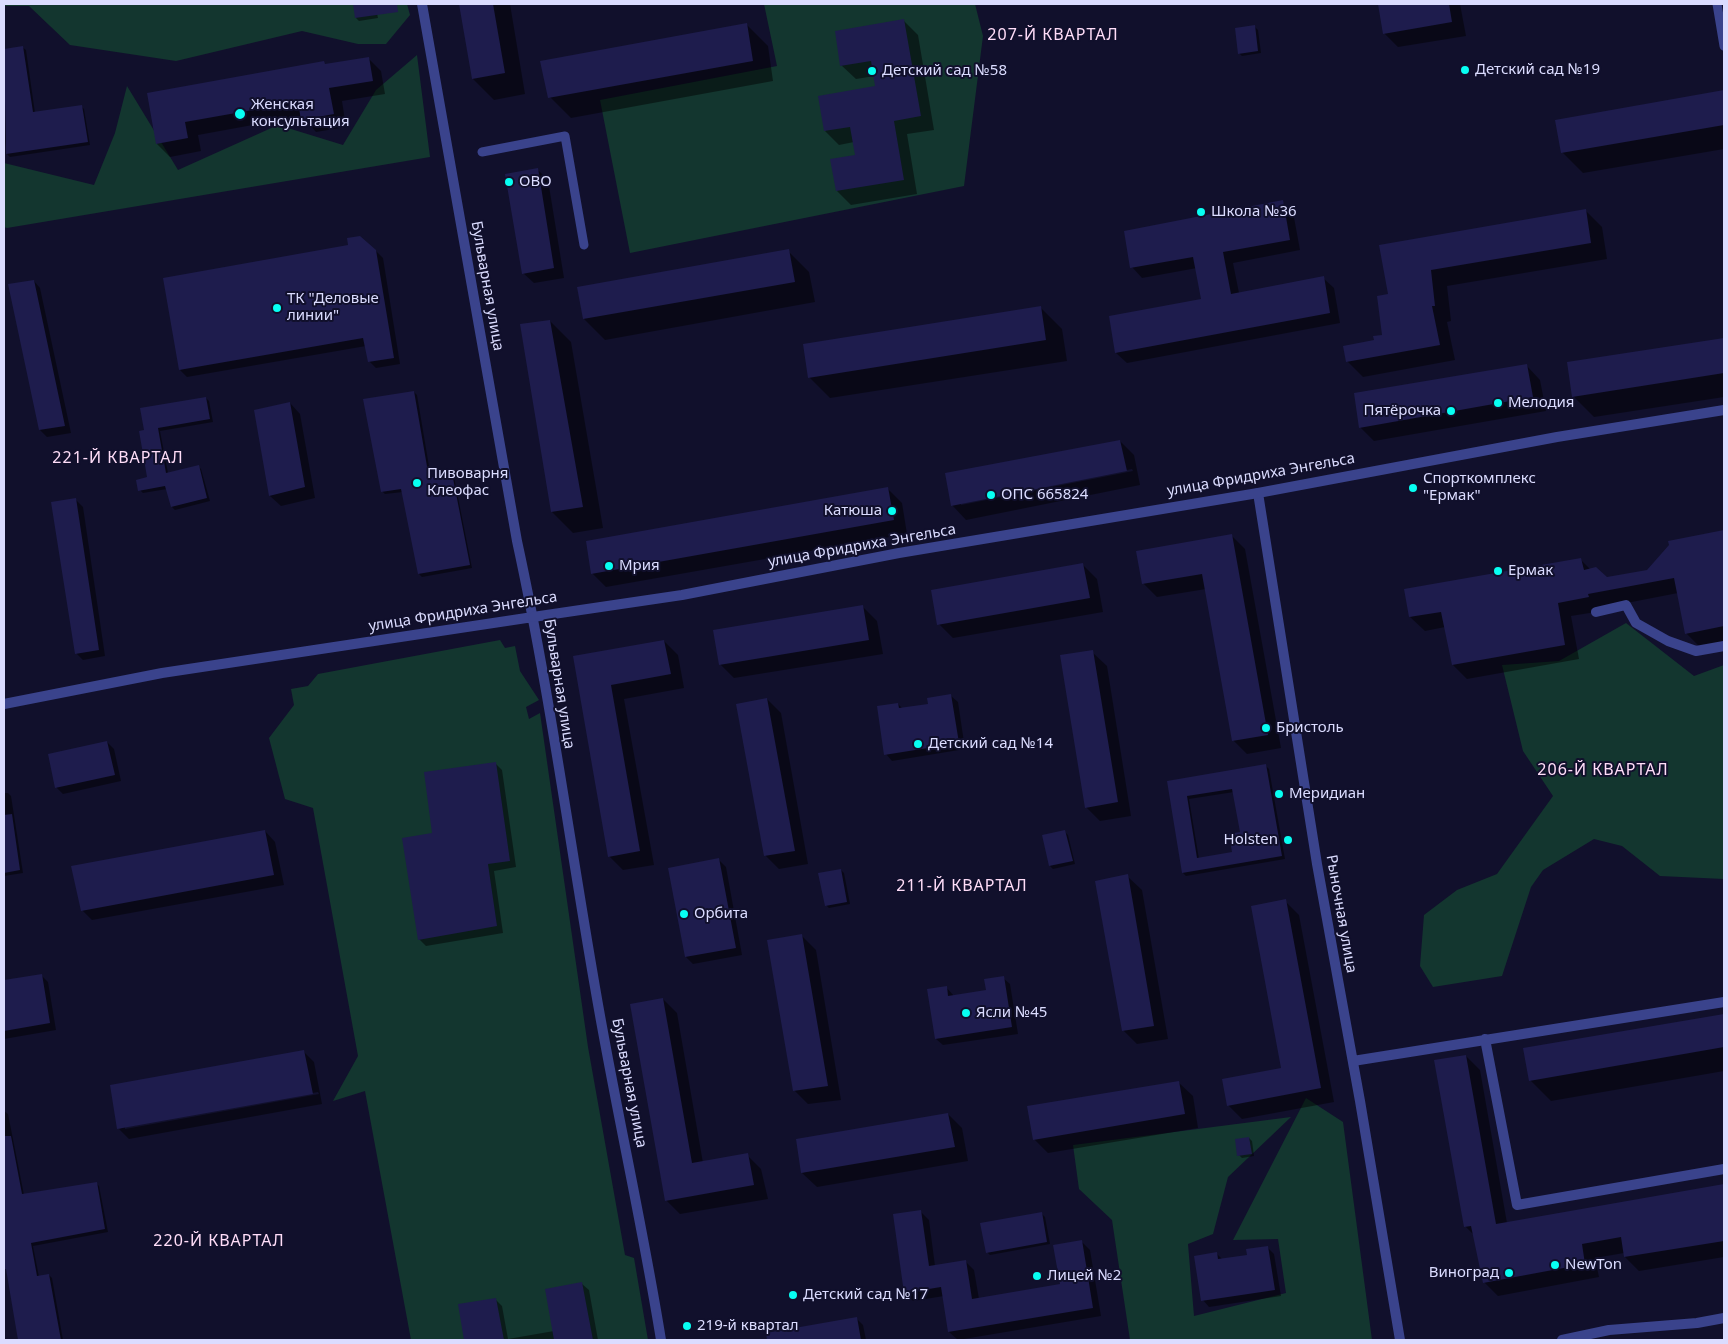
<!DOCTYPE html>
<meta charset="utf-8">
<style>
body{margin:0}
#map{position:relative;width:1728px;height:1344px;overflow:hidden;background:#11102c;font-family:"Noto Sans",sans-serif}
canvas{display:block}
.frame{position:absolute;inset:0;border:5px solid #dbdcff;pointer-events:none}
</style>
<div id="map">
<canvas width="1728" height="1344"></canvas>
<div class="frame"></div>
</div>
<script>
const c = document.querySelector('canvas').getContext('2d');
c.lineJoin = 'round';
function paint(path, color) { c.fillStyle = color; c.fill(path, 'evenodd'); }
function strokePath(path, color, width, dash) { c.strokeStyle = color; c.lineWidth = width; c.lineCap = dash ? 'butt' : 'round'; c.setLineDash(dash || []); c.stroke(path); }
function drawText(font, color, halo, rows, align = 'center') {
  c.font = font + ' "Noto Sans",sans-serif'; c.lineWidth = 4; c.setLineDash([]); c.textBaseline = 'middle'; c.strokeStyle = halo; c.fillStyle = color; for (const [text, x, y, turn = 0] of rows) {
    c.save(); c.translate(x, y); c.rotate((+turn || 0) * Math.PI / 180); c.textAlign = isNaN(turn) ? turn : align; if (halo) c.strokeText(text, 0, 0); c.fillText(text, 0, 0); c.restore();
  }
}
const green = new Path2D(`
 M4 4H407L410 15 386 44H358L302 31 176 61 70 45 29 6H4Z
 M764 4H975L983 36 964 186 630 253 600 100 777 66Z
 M417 55 430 157 7 228 4 227V163L94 185 115 133 127 86 178 170 278 125 343 145 376 90Z
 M1626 623 1694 676 1724 665V879L1660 876 1622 846 1594 839 1543 870 1531 887 1502 976 1433 987 1420 966 1424 915 1457 890 1497 874 1553 796 1523 751 1502 665 1559 661Z
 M500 640 505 648 515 646 520 671 539 700 526 707 529 719 540 713 588 1047 625 1255 634 1258 648 1340H411L365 1091 333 1101 358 1056 313 808 285 799 269 738 294 705 291 689 308 686 318 674Z
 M1306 1098 1343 1122 1372 1340H1130L1112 1220 1079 1189 1073 1145 1291 1117 1228 1177 1213 1234 1188 1244 1194 1316 1286 1293 1278 1239 1233 1240Z`);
const shadow = new Path2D(`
 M354 4H375L378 18 359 21 356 18Z
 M460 4H510L525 94 494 100 473 79Z
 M1379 4H1460L1466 36 1398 47 1384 33Z
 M904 21 918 35 934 130 907 134 917 194 851 205 837 191 856 156 854 142 839 145 825 131 877 87 875 76 856 79 841 65Z
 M747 25 768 46 773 81 571 118 550 97Z
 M1255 27 1258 30 1261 53 1242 56 1239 53Z
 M22 47 26 50 35 113 81 106 84 109 90 145 10 157 7 154 4 135V50Z
 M368 58 381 71 385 94 342 101 346 127 316 132 302 116 198 135 201 151 170 157 157 144 149 94 324 63 326 65Z
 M1724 92V149L1583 173 1562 152 1557 121Z
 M537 169 548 180 564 278 534 283 523 273Z
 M1282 202 1293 212 1300 250 1233 263 1239 293 1323 278 1334 288 1340 323 1127 363 1116 353 1202 300 1197 268 1142 278 1132 267Z
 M1586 211 1602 227 1607 259 1447 286 1451 321 1447 322 1455 360 1363 377 1347 361 1383 336 1389 296 1380 246Z
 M376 251 383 258 400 364 376 368 369 361 366 346 187 377 180 370Z
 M788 251 809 272 815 302 605 340 584 319 578 288Z
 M34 281 40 288 71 433 47 437 40 430 9 285Z
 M1041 308 1062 329 1067 361 830 398 809 377Z
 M550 321 571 342 603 528 573 533 552 512Z
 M1724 339V397L1594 417 1573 396 1568 363Z
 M1526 365 1540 380 1546 411 1374 441 1360 427Z
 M414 392 417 395 431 478 451 474 454 477 472 568 422 577 419 574 403 492 385 494 382 491Z
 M206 398 209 401 213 422 160 431 168 473 198 466 201 469 210 501 175 510 172 507 167 489 143 493 140 490 149 478 145 431Z
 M290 403 300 414 315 498 281 506 270 496 256 411Z
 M1120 441 1134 455 1140 485 966 520 952 505ZM1132 469 1133 471 961 505V503Z
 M888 489 902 503 907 534 606 587 592 573Z
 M76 500 83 507 105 656 83 660 76 653Z
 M1724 532V643L1700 647 1686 633 1678 593 1601 608 1602 611 1571 616 1579 659 1467 679 1453 665 1445 627 1425 631 1410 617 1580 559 1591 570 1606 578 1648 571 1670 545 1669 542Z
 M1231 535 1245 549 1281 748 1247 754 1233 740 1206 589 1157 597 1143 583Z
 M1083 565 1097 579 1103 612 953 638 939 624Z
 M863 607 877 621 883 654 734 678 720 664Z
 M664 641 678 655 684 688 624 699 654 865 623 870 609 856 574 657Z
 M1092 652 1107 666 1131 816 1100 821 1086 807Z
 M951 696 958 702 965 749 892 761 886 754 898 704 903 709 930 705Z
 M767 699 781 713 808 864 779 869 765 855Z
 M107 742 114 749 121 781 63 794 56 787Z
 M495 763 502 770 516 867 494 871 503 933 426 946 419 939 433 834Z
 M1266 766 1269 769 1285 859 1186 876 1183 873 1169 782ZM1234 792 1241 833 1234 853 1199 859 1189 799Z
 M4 793H8L11 796 23 873 4 876Z
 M265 831 275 842 284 885 92 920 82 910Z
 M1065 832 1068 835 1075 864 1053 869 1050 866Z
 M719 860 726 867 742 955 693 964 686 957Z
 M841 870 844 873 850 904 829 908 826 905Z
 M1127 876 1142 890 1168 1039 1137 1044 1123 1030Z
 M1285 901 1299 915 1334 1102 1242 1119 1228 1105 1283 1069Z
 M802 936 816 950 841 1100 808 1104 794 1090Z
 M41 975 48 982 56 1030 4 1039V981Z
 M1003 978 1010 984 1018 1034 943 1045 936 1039 946 987 954 996 987 991Z
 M663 999 677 1013 703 1163 747 1155 761 1169 768 1199 680 1214 666 1200Z
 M1724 1015V1071L1551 1101 1530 1080 1525 1049Z
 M304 1052 314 1062 322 1104 129 1139 119 1129ZM318 1092 319 1094 125 1129V1127Z
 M1466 1056 1480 1070 1507 1223 1724 1186V1257L1639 1271 1625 1257 1624 1253 1595 1258 1599 1277 1498 1296 1484 1282 1475 1236 1465 1226Z
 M1178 1082 1193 1096 1198 1128 1048 1153 1034 1139Z
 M4 1111 8 1114 24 1195 96 1183 99 1186 108 1232 33 1246 39 1277 49 1275 52 1278 63 1340H19L4 1251Z
 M948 1114 962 1128 968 1161 817 1187 802 1173Z
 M1249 1138 1252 1141 1254 1156 1242 1158 1239 1155Z
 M920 1211 929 1220 935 1266 965 1261 974 1270 979 1299 1061 1285 1081 1241 1090 1250 1101 1316 958 1340 949 1332 944 1296 913 1301 905 1292Z
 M1042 1214 1045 1217 1050 1244 990 1255 987 1252Z
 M1267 1247 1274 1254 1281 1296 1209 1307 1203 1300 1217 1254 1223 1260 1248 1256Z
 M582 1284 589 1290 598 1340H466L459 1305 495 1299 502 1306 508 1339 554 1331Z
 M856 1318 863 1325 866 1340H785L783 1331Z`);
const building = new Path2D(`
 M353 4H397L398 12 355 18Z
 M459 4H493L505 73 472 79Z
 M1378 4H1449L1452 22 1383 34Z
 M904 19 921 116 894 121 904 180 836 191 830 159 855 155 850 127 824 131 818 96 875 86 871 61 840 66 835 31Z
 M747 23 753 61 548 98 540 61Z
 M1255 25 1258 51 1238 54 1235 28Z
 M23 46 33 112 82 105 88 142 6 154 4 49Z
 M369 57 373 81 329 88 334 114 301 120 298 102 185 122 188 138 156 144 147 93 324 61 325 64Z
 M1724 90V125L1561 153 1555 120Z
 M538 168 554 268 522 274 505 174Z
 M1283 200 1290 240 1223 252 1231 294 1324 276 1330 313 1115 353 1109 316 1201 299 1193 257 1130 268 1124 231Z
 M1586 209 1591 243 1431 270 1435 306H1432L1440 345 1346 362 1343 346 1374 340 1373 336 1382 335 1377 296 1388 294 1379 245Z
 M360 236 376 250 394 358 368 362 363 338 179 370 163 278 348 245 347 238Z
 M789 249 795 282 583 319 577 287Z
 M34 280 65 426 39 430 8 284Z
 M1041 306 1046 340 808 378 803 344Z
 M550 320 583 507 551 512 520 324Z
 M1724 338V373L1572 397 1567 362Z
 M1527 364 1533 397 1359 428 1354 393Z
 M414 391 429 478 452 473 470 565 418 574 401 489 381 492 363 399Z
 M206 397 210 419 158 428 166 473 199 465 207 498 171 507 165 486 138 491 136 480 147 477 139 431 144 430 140 408Z
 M290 402 305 487 269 496 254 410Z
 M1120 440 1127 471 951 506 945 473Z
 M888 487 894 520 591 574 586 541Z
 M76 498 99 650 75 654 51 502Z
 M1724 530V626L1685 634 1674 578 1588 594 1589 597 1558 603 1565 645 1452 665 1441 612 1409 617 1404 589 1581 558 1584 570 1596 567 1607 577 1647 570 1669 545 1668 541Z
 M1232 534 1268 735 1232 741 1202 574 1142 584 1136 551Z
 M1083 563 1090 598 937 625 931 590Z
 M863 605 869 640 719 665 713 630Z
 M664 640 671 674 611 685 640 851 608 857 573 656Z
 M1093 650 1118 802 1085 808 1060 655Z
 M951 694 959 743 884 755 877 706 898 703 899 708 928 704 927 698Z
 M767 698 795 851 764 856 736 704Z
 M107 741 115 775 55 788 48 754Z
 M496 762 510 861 488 864 497 926 418 940 402 838 432 833 424 772Z
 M1266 764 1282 856 1182 873 1167 781ZM1232 789 1240 832 1229 834 1232 852 1197 858 1187 796Z
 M12 814 20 870 4 873V815Z
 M265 830 274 875 81 911 71 866Z
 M1065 830 1073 861 1049 866 1042 835Z
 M719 858 736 948 685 957 668 868Z
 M841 869 847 902 825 906 818 873Z
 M1128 874 1154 1026 1122 1031 1095 881Z
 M1286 899 1321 1088 1227 1106 1222 1079 1281 1068 1251 906Z
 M802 934 828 1086 793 1091 767 940Z
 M42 974 50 1023 4 1031V980Z
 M1004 976 1012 1027 935 1039 927 989 947 986 948 996 986 990 984 979Z
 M663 998 692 1163 748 1153 754 1185 665 1201 630 1004Z
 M1724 1014V1047L1529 1081 1523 1048Z
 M304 1050 313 1094 117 1129 110 1085Z
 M1466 1055 1496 1224 1724 1184V1241L1624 1257 1621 1237 1582 1244 1585 1264 1483 1283 1471 1226 1464 1227 1434 1060Z
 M1179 1081 1185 1114 1033 1140 1027 1106Z
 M948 1113 955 1147 801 1173 796 1139Z
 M4 1136H11L22 1194 97 1182 105 1229 31 1243 37 1276 49 1274 61 1340H18L6 1269H4Z
 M1249 1137 1252 1154 1237 1156 1235 1139Z
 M921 1210 929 1266 966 1260 972 1299 1060 1284 1053 1245 1082 1240 1093 1308 948 1332 941 1287 904 1293 893 1214Z
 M1042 1212 1047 1242 986 1253 980 1223Z
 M1268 1246 1275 1290 1201 1301 1194 1256 1217 1252 1218 1259 1247 1255 1246 1249Z
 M582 1282 593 1340H554L545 1289Z
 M496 1298 504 1340H464L458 1304Z
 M857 1317 861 1340H767L766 1333Z`);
const service = new Path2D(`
 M1717 4 1724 46
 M482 152 565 136 584 245`);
const minor = new Path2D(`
 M422 4 517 541C549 688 569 838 595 987 615 1105 642 1222 661 1340
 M1258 493 1317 864 1360 1101 1400 1340
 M1596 612 1626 605 1636 623 1668 641 1696 651 1724 646
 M4 704 162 673 533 617
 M1485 1039 1517 1205 1724 1169
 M1353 1061 1724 1002
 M1562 1340 1609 1330 1697 1323 1724 1318`);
const tertiary = new Path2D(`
 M533 617 682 595 899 553 1258 493 1557 437 1724 410`);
const markers = [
 [1465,70,5,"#07fff3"],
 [872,71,5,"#07fff3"],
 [240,114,6,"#07fff3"],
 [509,182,5,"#07fff3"],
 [1201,212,5,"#07fff3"],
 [277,308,5,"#07fff3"],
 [1498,403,5,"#07fff3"],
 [1451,411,5,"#07fff3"],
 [417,483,5,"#07fff3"],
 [1413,488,5,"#07fff3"],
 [991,495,5,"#07fff3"],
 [892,511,5,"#07fff3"],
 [609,566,5,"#07fff3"],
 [1498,571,5,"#07fff3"],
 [1266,728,5,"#07fff3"],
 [918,744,5,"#07fff3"],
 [1279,794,5,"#07fff3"],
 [1288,840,5,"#07fff3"],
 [684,914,5,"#07fff3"],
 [966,1013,5,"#07fff3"],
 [1555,1265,5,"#07fff3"],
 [1509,1273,5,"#07fff3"],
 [1037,1276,5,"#07fff3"],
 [793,1295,5,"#07fff3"],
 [687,1326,5,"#07fff3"]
];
const poiNames = [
 ["Детский сад №19",1475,70],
 ["Детский сад №58",882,71],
 ["Женская",251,105],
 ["консультация",251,122],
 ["ОВО",519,182],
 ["Школа №36",1211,212],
 ["ТК \"Деловые",287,299],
 ["линии\"",287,316],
 ["Мелодия",1508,403],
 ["Пятёрочка",1441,411,"right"],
 ["Пивоварня",427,474],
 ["Клеофас",427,491],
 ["Спорткомплекс",1423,479],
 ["\"Ермак\"",1423,496],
 ["ОПС 665824",1001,495],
 ["Катюша",882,511,"right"],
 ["Мрия",619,566],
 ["Ермак",1508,571],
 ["Бристоль",1276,728],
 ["Детский сад №14",928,744],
 ["Меридиан",1289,794],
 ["Holsten",1278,840,"right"],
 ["Орбита",694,914],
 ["Ясли №45",976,1013],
 ["NewTon",1565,1265],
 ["Виноград",1499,1273,"right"],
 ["Лицей №2",1047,1276],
 ["Детский сад №17",803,1295],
 ["219-й квартал",697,1326]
];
const streetNames = [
 ["Бульварная улица",487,286,80],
 ["улица Фридриха Энгельса",1261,475,-10],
 ["улица Фридриха Энгельса",862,546,-10],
 ["улица Фридриха Энгельса",463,612,-9],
 ["Бульварная улица",559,684,81],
 ["Рыночная улица",1341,914,80],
 ["Бульварная улица",629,1083,79]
];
const neighbourhoodNames = [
 ["207-Й КВАРТАЛ",1053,35],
 ["221-Й КВАРТАЛ",118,458],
 ["206-Й КВАРТАЛ",1603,770],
 ["211-Й КВАРТАЛ",962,886],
 ["220-Й КВАРТАЛ",219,1241]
];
paint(green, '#13362f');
paint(shadow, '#0007');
paint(building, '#1e1c4d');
strokePath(service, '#3a438c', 9);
strokePath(minor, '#3a438c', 10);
strokePath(tertiary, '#3a438c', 10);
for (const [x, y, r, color] of markers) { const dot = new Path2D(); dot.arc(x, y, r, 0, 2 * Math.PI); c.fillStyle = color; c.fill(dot); strokePath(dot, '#11102c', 2); }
drawText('15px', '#dbdcff', '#11102c', poiNames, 'left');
drawText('15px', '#dbdcff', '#11102c', streetNames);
c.letterSpacing = '1px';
drawText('16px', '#ffddf8', '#11102c', neighbourhoodNames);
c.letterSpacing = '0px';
</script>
